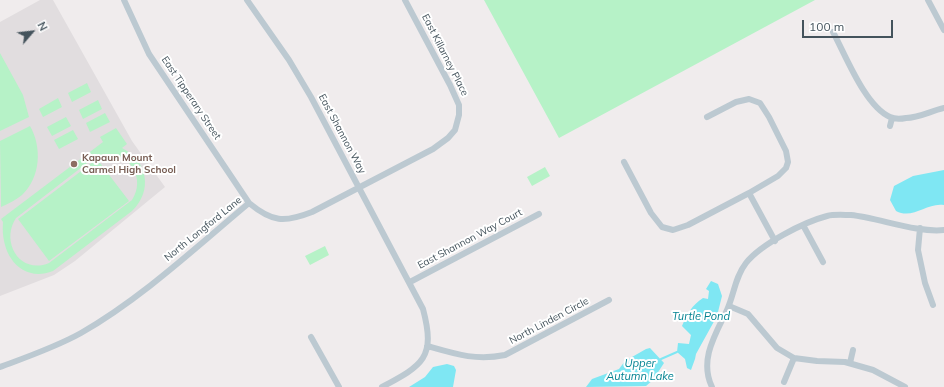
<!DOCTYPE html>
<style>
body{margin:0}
#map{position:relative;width:944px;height:387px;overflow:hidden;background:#f0eced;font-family:Mulish,sans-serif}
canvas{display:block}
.north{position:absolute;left:12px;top:12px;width:40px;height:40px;-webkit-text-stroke:3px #fff;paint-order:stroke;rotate:62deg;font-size:11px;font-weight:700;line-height:16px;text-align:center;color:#44535c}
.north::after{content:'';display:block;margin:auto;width:14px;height:18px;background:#44535c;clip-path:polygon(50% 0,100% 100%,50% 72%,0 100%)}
.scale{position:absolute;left:802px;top:20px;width:91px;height:18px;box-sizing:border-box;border:2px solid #44535c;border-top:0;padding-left:5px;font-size:12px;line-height:14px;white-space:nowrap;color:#44535c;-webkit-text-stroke:3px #fff;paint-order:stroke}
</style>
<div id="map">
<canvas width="944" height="387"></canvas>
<div class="north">N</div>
<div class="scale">100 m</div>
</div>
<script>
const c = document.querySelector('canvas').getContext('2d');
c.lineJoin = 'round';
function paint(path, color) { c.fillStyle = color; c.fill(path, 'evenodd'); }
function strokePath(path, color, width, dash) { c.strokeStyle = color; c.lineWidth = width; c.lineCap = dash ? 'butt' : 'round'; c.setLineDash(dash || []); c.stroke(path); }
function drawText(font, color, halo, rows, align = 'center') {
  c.font = font + ' Mulish,sans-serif'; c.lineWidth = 4; c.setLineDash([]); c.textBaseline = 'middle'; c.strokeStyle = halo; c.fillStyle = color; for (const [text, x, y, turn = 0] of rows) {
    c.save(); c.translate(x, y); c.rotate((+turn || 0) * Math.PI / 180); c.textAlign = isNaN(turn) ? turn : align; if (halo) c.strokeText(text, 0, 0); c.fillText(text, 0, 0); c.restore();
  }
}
const education = new Path2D(`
 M40 0H53L132 141 165 187 75 261 54 275 0 296V22Z`);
const green = new Path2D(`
 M484 0H815L559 138Z
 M0 53 23 95 29 117 0 131Z
 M87 83 91 92 72 102 68 93Z
 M58 98 62 107 43 117 39 109Z
 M98 100 102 109 83 119 79 110Z
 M105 113 110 122 90 132 86 123Z
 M66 117 71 126 52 136 47 127Z
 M30 126C42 147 41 177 22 195 16 200 8 204 1 207L0 141Z
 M116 128 127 144 122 148C148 161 153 191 132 211L53 271C22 283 0 256 3 222L1 219 103 142 100 137ZM104 154C130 152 146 178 132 200L49 263C20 275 0 242 16 218L91 160Z
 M73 130 78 139 59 149 54 140Z
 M97 159 129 201 49 261 18 219Z
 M545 167 550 176 532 186 527 177Z
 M325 246 329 255 310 265 305 256Z`);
const water = new Path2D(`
 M944 170V205C927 202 913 220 896 211L890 200 894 186 913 176Z
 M711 281 718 284 722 296 717 316 696 354 695 359 691 370 687 368 685 359 677 352 678 343 689 344 691 335 682 326C687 314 692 305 703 298L708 299 709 291 706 289Z
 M650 348 664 363 653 380 646 386 586 387 592 379 619 369 625 361 646 349Z
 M447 364 454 366 456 370 453 387H409L425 377 433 367Z`);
const stream = new Path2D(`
 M661 359 677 352`);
const minor = new Path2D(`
 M124 0 149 54 249 203C272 222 284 223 312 212L433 149 448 138 455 130 459 115V105L450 85 405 0
 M247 0 289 60 311 97 423 309C436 358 423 365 382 387
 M928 0 944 30
 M833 32C846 56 865 106 890 117 894 119 901 119 906 118 919 118 931 111 944 108
 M890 126 892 118
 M624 162 651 213 662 227 673 230 688 225 749 193 778 176 786 168 788 162 786 151 769 117 760 103 749 99 736 102 707 117
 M749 193 775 241
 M803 225 823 262
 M920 228 918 250 925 283 933 305
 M410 282 539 214
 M729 306 748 314 777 348 794 358 817 361 845 362 873 370 905 387
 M311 337 339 387
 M427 346C455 354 476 361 505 355L609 300
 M850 363 853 350
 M0 367C27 357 56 347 81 333 142 298 195 248 249 203
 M784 382 794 358
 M712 387C699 360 715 335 727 310 734 295 735 277 746 263 761 244 804 222 827 216 834 214 844 215 851 215 879 218 917 233 944 230`);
const markers = [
 [74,164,4,"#8d6e63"]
];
const streetNames = [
 ["East Killarney Place",445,55,63],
 ["East Tipperary Street",191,98,56],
 ["East Shannon Way",342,134,62],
 ["North Longford Lane",203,229,-39],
 ["East Shannon Way Court",470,239,-28],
 ["North Linden Circle",549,321,-28]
];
const educationNames = [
 ["Kapaun Mount",82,158],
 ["Carmel High School",82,170]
];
const waterNames = [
 ["Turtle Pond",701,317],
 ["Upper",640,364],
 ["Autumn Lake",640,377]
];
paint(education, '#e1dddf');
paint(green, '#b6f2c7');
paint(water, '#7fe7f3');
strokePath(stream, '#7fe7f3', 2);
strokePath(minor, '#bcc9d1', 6);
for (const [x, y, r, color] of markers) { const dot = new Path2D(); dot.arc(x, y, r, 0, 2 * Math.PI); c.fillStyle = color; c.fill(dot); strokePath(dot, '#fff', 1.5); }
drawText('10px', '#44535c', '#fff', streetNames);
drawText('bold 10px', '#785e54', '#fff', educationNames, 'left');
drawText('italic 11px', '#038392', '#fff', waterNames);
</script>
